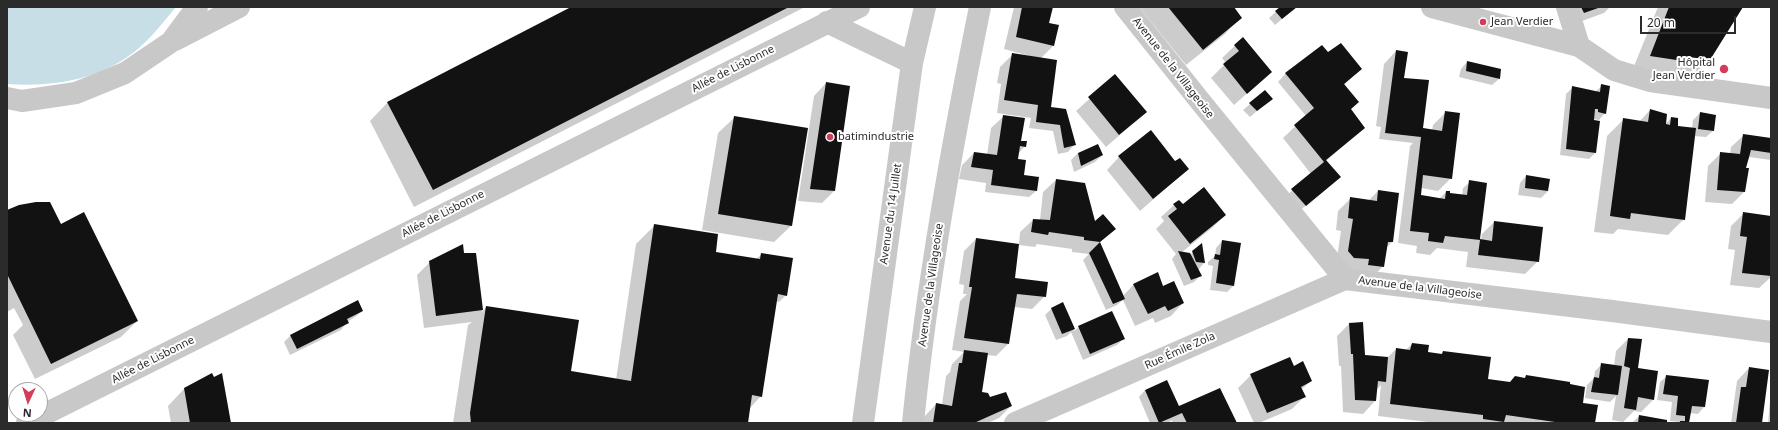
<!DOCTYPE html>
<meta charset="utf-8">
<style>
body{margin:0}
#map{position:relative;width:1778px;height:430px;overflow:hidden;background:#fff;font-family:"Noto Sans",sans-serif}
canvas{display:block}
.frame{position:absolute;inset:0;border:8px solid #2b2b2b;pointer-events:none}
.north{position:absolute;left:8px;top:382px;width:40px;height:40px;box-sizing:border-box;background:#fff;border:1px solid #aaa;border-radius:50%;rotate:184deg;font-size:11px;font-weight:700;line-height:16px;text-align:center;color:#2b2b2b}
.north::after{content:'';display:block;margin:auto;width:14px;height:18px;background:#d23e5a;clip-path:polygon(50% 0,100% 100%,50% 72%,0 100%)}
.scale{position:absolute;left:1640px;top:16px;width:96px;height:18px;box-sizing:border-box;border:2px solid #2b2b2b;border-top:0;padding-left:5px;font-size:12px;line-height:14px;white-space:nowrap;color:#2b2b2b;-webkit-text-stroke:3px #fff;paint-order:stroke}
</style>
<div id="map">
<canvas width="1778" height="430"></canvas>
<div class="frame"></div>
<div class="north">N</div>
<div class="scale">20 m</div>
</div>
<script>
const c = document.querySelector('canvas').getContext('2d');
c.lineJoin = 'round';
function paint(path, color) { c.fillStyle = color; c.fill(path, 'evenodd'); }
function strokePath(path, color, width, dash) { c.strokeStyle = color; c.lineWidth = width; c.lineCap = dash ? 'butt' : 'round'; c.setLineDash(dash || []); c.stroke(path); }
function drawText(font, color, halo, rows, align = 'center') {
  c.font = font + ' "Noto Sans",sans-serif'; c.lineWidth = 4; c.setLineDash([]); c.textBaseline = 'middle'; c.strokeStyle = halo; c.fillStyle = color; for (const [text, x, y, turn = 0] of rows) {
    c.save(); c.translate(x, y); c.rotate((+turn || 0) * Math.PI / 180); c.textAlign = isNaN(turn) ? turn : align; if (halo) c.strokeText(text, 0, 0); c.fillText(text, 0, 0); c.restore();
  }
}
const water = new Path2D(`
 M7 7H176C164 21 153 36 139 48 101 80 55 87 7 84Z`);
const shadow = new Path2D(`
 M573 7H805L414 207 370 121 388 102Z
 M1014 7H1052L1048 24 1053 46 1040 59 1050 106 1074 145 1068 152 1058 154 1053 131 1029 128 1031 118 997 113 1001 84 997 83 1000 67 1012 55 1030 57V56L1004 49Z
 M1139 7H1232L1241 17 1225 34 1186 65Z
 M1281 7H1296L1275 25 1269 18Z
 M1565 7H1610L1604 13 1571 25Z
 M1658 7H1741L1709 60 1689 80 1630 76Z
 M1243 38 1271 72 1234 105 1211 78 1226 63 1222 58Z
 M1396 51 1403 79 1422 129 1432 131 1433 125 1446 112 1451 178 1438 191 1421 188 1420 196 1439 199 1446 192 1449 194 1462 196 1463 188 1470 182 1484 199 1479 240H1481L1482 234 1494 222 1538 261 1525 274 1466 267 1468 252 1437 248 1430 255 1416 253 1417 246 1398 243 1410 146 1413 143 1379 139 1381 127 1376 126 1384 64Z
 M1327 54 1360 69 1344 85 1350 110 1364 128 1326 161 1333 183 1298 212 1286 196 1311 174 1283 138 1306 116 1278 82 1286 73Z
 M1467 62 1499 79 1492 85 1459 77 1461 69Z
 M1115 76 1146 112 1106 147 1076 111Z
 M826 83 834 191 822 203 798 201 814 96Z
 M1602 86 1605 113 1599 120 1593 119 1596 152 1589 159 1560 155 1566 94 1573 87 1595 92Z
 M1271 99 1250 117 1243 110 1250 104Z
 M1650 110 1665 125 1671 118 1676 127 1692 129 1693 120 1700 113 1713 131 1706 137 1694 136 1684 219 1668 235 1618 229 1613 234 1594 232 1607 136 1624 119 1639 122Z
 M1004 116 1020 142 1025 146 1018 154 1017 159 1023 174 1036 191 1029 197 985 192 986 183 959 179 962 165 974 153 987 155 991 128Z
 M735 117 806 129 791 226 774 242 702 230 718 133Z
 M1744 135 1771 139V160L1749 157 1745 169 1744 192 1732 204 1705 202 1708 166 1721 153 1730 154 1731 147Z
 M1078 153 1102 155 1095 162 1074 172 1071 160Z
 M1119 157 1175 162 1188 169 1140 211 1107 170Z
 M1526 176 1548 191 1541 198 1518 195 1520 183Z
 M1056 180 1094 222 1114 229 1099 243 1123 296 1134 284 1163 288 1183 303 1171 316 1155 323 1153 318 1135 326 1123 300 1117 305 1106 310 1083 260 1089 254 1072 252V249L1037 244 1035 247 1019 245 1020 232 1033 220H1040L1043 192Z
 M1378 191 1392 242 1386 248 1383 266 1371 279 1336 264 1341 231 1336 230 1338 211 1351 198 1368 201Z
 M1174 205 1225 215 1213 227 1181 253 1190 255 1201 245 1204 263 1198 270 1201 275 1194 282 1184 286 1172 259 1176 254 1156 229 1164 221 1161 217Z
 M7 211 60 225 137 321 121 337 35 379 13 335 23 325 14 308 7 312Z
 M1743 214 1771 217V277L1759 288 1730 285 1735 250 1728 249 1731 226Z
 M655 225 715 253 756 259 762 254 786 295 779 302 775 301 761 396 750 408 747 423H453L468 325 472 322 424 328 417 275 430 262 463 255 475 254 482 312 486 307 570 372 616 380 636 244Z
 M976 239 1014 279 1045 296 1032 309 1014 307 1008 344 996 356 987 355 981 393 989 398 1011 406 999 418 988 423H923L924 417 936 404 942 405 946 376 950 372 952 364 964 352 952 350 960 301 967 294H963L964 285 959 284 964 251Z
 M1222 241 1234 285 1227 292 1210 290 1213 266 1208 265V262L1215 256 1216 248Z
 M1063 304 1074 331 1079 327 1123 339 1117 345 1083 360 1071 332 1067 336 1056 340 1045 315 1051 309Z
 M362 311 355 317 347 322 341 330 290 355 284 342 291 335Z
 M1349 324 1364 355 1387 358 1396 349 1406 350 1412 344 1427 353 1440 355 1443 352 1487 380 1510 383 1524 379 1526 377 1582 403 1594 423H1436L1378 416 1381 385 1376 390 1375 401 1363 414 1343 412 1341 366H1339L1337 336Z
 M1628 339 1637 369 1653 400 1641 412 1634 411 1623 422 1612 420 1616 396 1610 402 1585 398 1587 385 1594 378 1595 371 1602 364 1614 366 1616 351Z
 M1292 368 1311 381 1302 389 1305 396 1292 409 1259 423H1254L1238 388 1251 375Z
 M1749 368 1761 423H1731L1737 381Z
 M1667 376 1704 407 1698 414 1690 413 1688 423 1670 421 1672 402 1657 400 1660 382Z
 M184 389 230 423H171L168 406Z
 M1145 390 1178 408 1236 423H1171L1173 420 1167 423H1150L1139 397Z
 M1770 400 1771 423H1768Z
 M1639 416 1665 423H1632Z`);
const building = new Path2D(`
 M571 7H789L433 190 387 102Z
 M1022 7H1053L1049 23 1059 25 1054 46 1016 37Z
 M1168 7H1234L1242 18 1203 50Z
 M1280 7H1297L1282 19 1275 11Z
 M1581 7H1601L1584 13Z
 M1669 7H1743L1710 60 1683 56V61L1650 56Z
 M1243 37 1272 72 1247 94 1223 64 1239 51 1234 45Z
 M1341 43 1362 69 1344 84 1359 102 1351 109 1365 128 1326 160 1341 177 1306 206 1291 189 1324 162 1294 125 1314 108 1285 73 1322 45 1328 52Z
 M1396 50 1408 52 1404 78 1429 80 1423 128 1442 131 1445 111 1460 113 1452 179 1423 175 1421 195 1445 199 1446 191H1450V193L1467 195 1469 180 1487 183 1480 239 1492 241 1494 221 1543 227 1539 262 1478 255 1480 240 1445 236 1443 243 1428 241 1429 233 1410 231 1421 137 1385 133Z
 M1012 53 1057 60 1051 107 1066 109 1076 145 1064 148 1060 125 1036 122 1038 105 1004 100Z
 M1467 61 1501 69 1500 79 1466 71Z
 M1115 74 1147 112 1119 135 1088 97Z
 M826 82 850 86 835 191 810 189Z
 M1601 84 1610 86 1606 114 1598 112V109H1595L1594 120 1600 121 1596 153 1566 149 1572 86 1600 92Z
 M1265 90 1273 99 1257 111 1249 103Z
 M1650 109 1667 114 1666 124 1670 125 1671 117 1678 118V126L1696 128 1685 220 1631 213 1630 219 1610 216 1623 118 1648 122Z
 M1700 112 1716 115 1714 131 1698 129Z
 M1003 115 1025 118 1021 141H1027L1026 147 1020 146 1018 159 1026 160 1024 175 1039 177 1037 191 991 185 993 170 971 167 974 152 997 155Z
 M734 116 808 128 792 226 718 214Z
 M1151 130 1175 161 1180 158 1189 169 1153 199 1118 156Z
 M1743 134 1771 138V153L1751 150 1746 168H1749L1745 192 1717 190 1720 152 1740 154Z
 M1098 144 1103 155 1081 166 1078 153Z
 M1526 175 1550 179 1548 191 1525 188Z
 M1056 179 1085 183 1095 221 1103 214 1116 229 1100 242 1125 299 1113 304 1089 253 1100 242 1084 240V237L1049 232 1048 235 1031 232 1033 219 1050 220Z
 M1204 187 1226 215 1190 244 1168 216 1177 209 1173 204 1179 200 1183 204Z
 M1378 190 1399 193 1393 242H1388L1384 267 1368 265 1369 259 1354 258 1348 251 1353 219 1348 218 1350 197 1377 201Z
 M36 202H50L61 224 84 212 138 321 51 364 8 276 7 277V210L19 205Z
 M1743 212 1771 216V276L1742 273 1747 237 1740 236Z
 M654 224 718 234 716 252 760 259 761 253 793 258 787 296 778 294 762 397 752 395 748 423H471L470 413 486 306 579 320 571 371 631 381Z
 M976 238 1019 244 1015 278 1048 282 1046 297 1017 294 1009 344 964 338 972 287H969Z
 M1222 240 1241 243 1234 286 1216 283 1219 260 1214 259 1215 254 1220 255Z
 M1202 243 1205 263 1196 262 1192 251Z
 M463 244 464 253H476L483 310 436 316 429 261Z
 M1178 251 1190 253 1202 276 1191 280Z
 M1158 272 1163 286 1174 281 1184 303 1168 311 1165 306 1148 314 1133 284Z
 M358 300 363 311 347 319 349 323 297 349 290 335Z
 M1063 302 1075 329 1062 334 1051 308Z
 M1112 311 1125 339 1090 354 1078 326Z
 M1363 322 1365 355 1388 357 1386 382 1378 381 1376 401 1355 400 1353 354H1351L1349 323Z
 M1628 338 1642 339 1638 368 1658 371 1654 400 1638 397 1636 410 1624 408 1630 368 1624 366Z
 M1412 343 1429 345 1428 352 1442 354 1443 351 1491 357 1488 379 1510 382 1515 376 1525 378 1526 375 1570 382V384L1585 387 1583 403 1598 405 1595 423H1562L1506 415 1504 422 1483 419V415L1390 404 1396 348 1410 350Z
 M964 350 988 353 982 392 988 393 990 397 1006 392 1012 406 974 423H933L936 403 952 406 959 363H962Z
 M1290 357 1294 366 1303 361 1312 381 1301 387 1306 397 1267 413 1250 374Z
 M1601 363 1622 366 1618 395 1591 392 1594 377 1599 378Z
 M1749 367 1769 370 1762 423H1736L1741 387H1746Z
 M212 373 214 377 222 373 231 423H190L184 388Z
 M1666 375 1709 380 1705 407 1692 406 1689 423H1680V421H1685V416L1676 415 1678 396 1663 394Z
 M1167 380 1179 406 1220 388 1237 423H1187L1182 413 1159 423 1145 390Z
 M1639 415 1667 420V423H1638Z`);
const minor = new Path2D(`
 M1125 7 1200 101 1345 279 1612 311 1771 332
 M1432 7 1579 46
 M1567 7 1579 46 1614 70 1650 81 1771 98
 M827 22 912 63
 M175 40 239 7
 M7 98 22 101 76 93 125 73 171 42 197 7
 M27 423 859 7
 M863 423 912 63 925 7
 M913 423C927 283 952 145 980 7
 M1015 423 1345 279`);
const markers = [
 [1483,22,4,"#d23e5a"],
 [1724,69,5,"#d23e5a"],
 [830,137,4,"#d23e5a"]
];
const poiNames = [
 ["Jean Verdier",1491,22],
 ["Hôpital",1715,63,"right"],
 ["Jean Verdier",1715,76,"right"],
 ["batimindustrie",838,137]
];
const streetNames = [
 ["Avenue de la Villageoise",1173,68,52],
 ["Allée de Lisbonne",733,69,-27],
 ["Allée de Lisbonne",443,214,-27],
 ["Avenue du 14 Juillet",891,214,-82],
 ["Avenue de la Villageoise",931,285,-82],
 ["Avenue de la Villageoise",1420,288,7],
 ["Rue Émile Zola",1180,351,-24],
 ["Allée de Lisbonne",153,360,-27]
];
paint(water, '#c8dee6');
paint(shadow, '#0003');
paint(building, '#121212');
strokePath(minor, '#c8c8c8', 22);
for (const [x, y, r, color] of markers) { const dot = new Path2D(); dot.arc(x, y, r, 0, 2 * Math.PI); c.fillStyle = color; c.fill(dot); strokePath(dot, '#fff', 1.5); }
drawText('11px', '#2b2b2b', '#fff', poiNames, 'left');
drawText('11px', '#2b2b2b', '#fff', streetNames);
</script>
